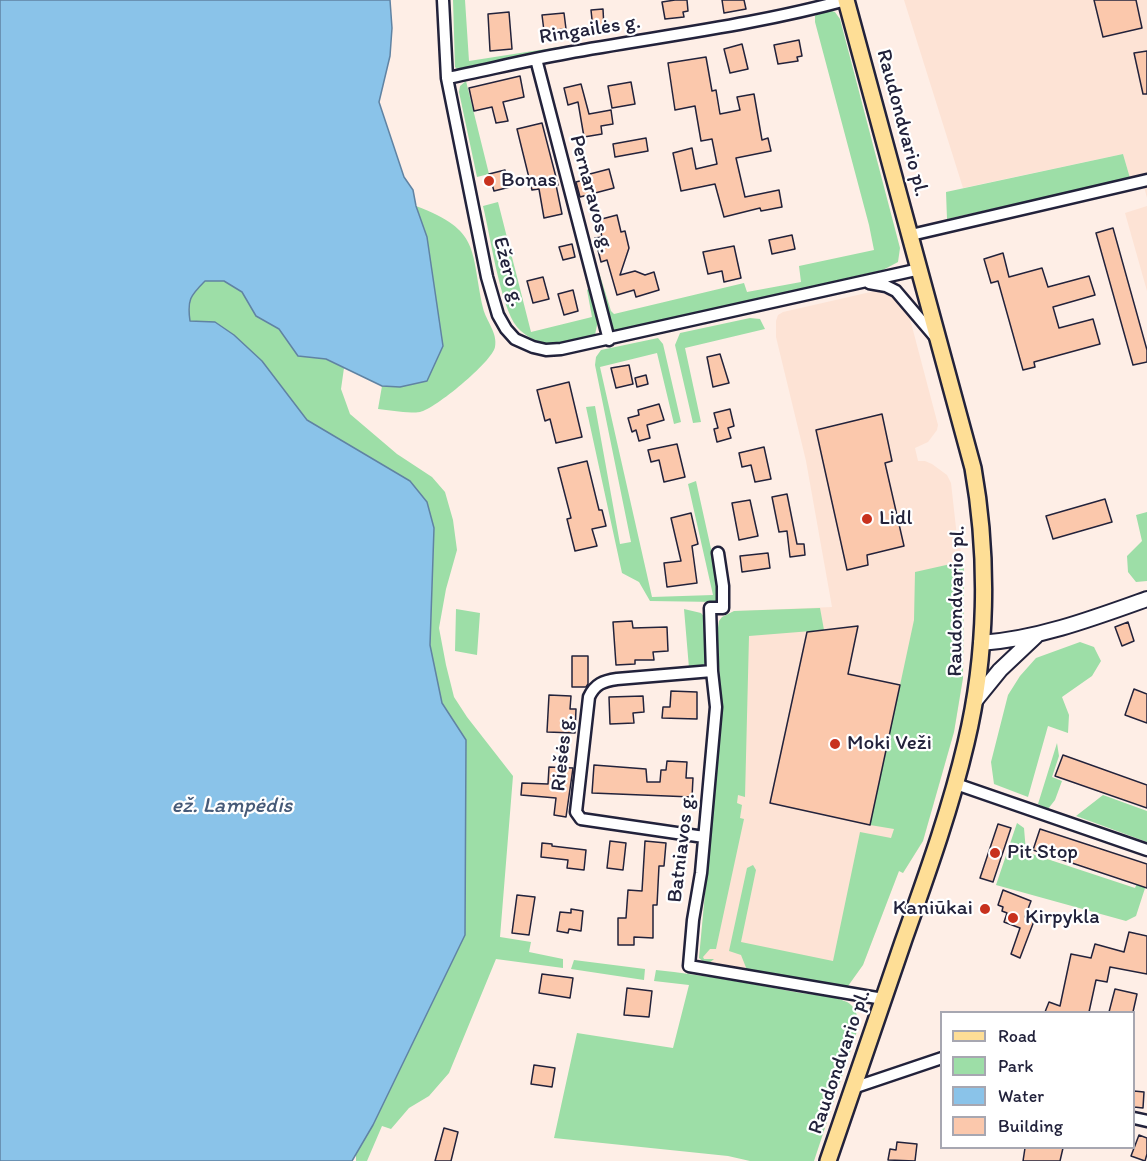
<!DOCTYPE html>
<meta charset="utf-8">
<style>
body{margin:0}
#map{position:relative;width:1147px;height:1161px;overflow:hidden;background:#feeee6;font-family:Itim,sans-serif}
canvas{display:block}
.legend{position:absolute;left:940px;top:1011px;width:195px;height:138px;box-sizing:border-box;background:#fff;border:2px solid #a7a7b1;margin:0;padding:8px 10px;list-style:none;font-size:18px;color:#22223b}
.legend li{display:flex;align-items:center;gap:12px;height:30px}
.legend b{width:30px;border:2px solid #a7a7b1}
</style>
<div id="map">
<canvas width="1147" height="1161"></canvas>
<ul class="legend">
<li><b style="height:8px;background:#fede96"></b>Road</li>
<li><b style="height:16px;background:#9ddea7"></b>Park</li>
<li><b style="height:16px;background:#8ac3e9"></b>Water</li>
<li><b style="height:16px;background:#fbc8ac"></b>Building</li>
</ul>
</div>
<script>
const c = document.querySelector('canvas').getContext('2d');
c.lineJoin = 'round';
function paint(path, color) { c.fillStyle = color; c.fill(path, 'evenodd'); }
function strokePath(path, color, width, dash) { c.strokeStyle = color; c.lineWidth = width; c.lineCap = dash ? 'butt' : 'round'; c.setLineDash(dash || []); c.stroke(path); }
function drawText(font, color, halo, rows, align = 'center') {
  c.font = font + ' Itim,sans-serif'; c.lineWidth = 4.5; c.setLineDash([]); c.textBaseline = 'middle'; c.strokeStyle = halo; c.fillStyle = color; for (const [text, x, y, turn = 0] of rows) {
    c.save(); c.translate(x, y); c.rotate((+turn || 0) * Math.PI / 180); c.textAlign = isNaN(turn) ? turn : align; if (halo) c.strokeText(text, 0, 0); c.fillText(text, 0, 0); c.restore();
  }
}
const built = new Path2D(`
 M904 0H1147V198L1141 175 1130 178 1123 154 963 188Z
 M1147 206V291L1125 213Z
 M875 291 889 293 899 299 909 315 938 425 937 430 928 442 915 448 918 461H925L932 464 947 475 951 483 957 537 964 561 963 678 954 732 923 841 903 873 899 871 863 965 848 986 707 965 699 958 722 710 717 634 719 621 722 617 734 611 832 607 806 461 776 337V321L778 315 783 312Z`);
const green = new Path2D(`
 M453 0H465L469 61 565 46 561 49 457 69 455 67Z
 M829 10 835 12 840 19 900 248 898 262 883 270 615 331 608 323 595 273 599 272 611 311 614 314 744 283 747 292 801 282 799 266 874 250 869 225 815 22V16L819 12Z
 M466 81 489 174 477 177 459 92 460 86Z
 M1123 154 1130 178 947 219 946 192Z
 M498 202 531 332 592 317 587 290 589 288 598 320 595 335C580 338 561 346 545 343 534 341 524 335 517 327 500 306 490 234 483 206Z
 M416 206C481 231 470 248 483 308 486 321 498 333 495 347 492 362 435 409 420 412 406 414 391 410 378 409L382 386 400 387 427 237Z
 M205 281H224L242 292 256 316 279 329 298 356 326 359 344 368 341 389 350 414 397 454 432 477 445 492 453 520 457 550 446 589 439 628 446 665 454 697 467 717 513 776 500 937 531 942 529 952 563 959V968L496 959 449 1073 429 1096 409 1108 391 1129 382 1126 367 1161H356V1153L373 1125 465 935 466 740 442 703 430 645 434 528 343 442 307 420 262 361 190 321C187 300 190 296 205 281Z
 M750 318 760 319 765 329 685 348 701 422 693 423 675 345 680 333Z
 M658 338 663 344 681 422 674 424 657 353 600 367 652 597 713 595 688 484 696 481 719 585 720 597 716 602 650 601 639 582 622 573 586 407 595 406 620 544 631 542 595 365 596 357 601 350Z
 M1147 512V581L1136 582 1128 572 1127 556 1142 541 1136 515Z
 M964 561 963 678 954 732 923 841 903 873 899 871 863 965 848 986 747 970 741 955 729 951 747 868 753 865 756 870 741 942 833 961 860 832 891 838 894 829 870 825 914 620 915 572Z
 M820 608 824 630 749 636 745 797 738 795 737 803 742 805 740 818 744 819 716 949H710L703 957 704 959H714L707 965 699 958 722 710 717 634 719 621 722 617 734 611Z
 M456 609 480 613 477 655 455 651Z
 M684 609 701 613 705 618 707 661C702 668 697 668 689 668Z
 M1080 642 1094 647 1101 661 1092 676 1062 697 1069 715 1068 733 1048 726 1028 797 994 784 991 762 1008 695 1020 676 1036 658Z
 M1057 743 1059 756 1052 777 1062 781 1055 800 1048 809 1038 804Z
 M1103 795 1147 811V842L1076 816Z
 M1017 823 1024 828 1026 852 1135 888 1145 865 1147 882 1136 916 1126 921 996 885Z
 M574 960 645 969 644 980 571 969Z
 M656 970C704 975 753 984 801 993 815 995 834 996 847 1002 855 1006 858 1016 859 1025L814 1161H750L728 1156 554 1138 577 1033 673 1048 689 985 654 981Z`);
const water = new Path2D(`
 M0 0H390L392 28 390 56 379 102 404 177 413 190 416 206 427 237 443 346 427 381 400 387 382 386 326 359 298 356 279 329 256 316 242 292 224 281H205C190 296 187 300 190 321L215 322 234 335 262 361 307 420 410 481 427 502 434 528 430 645 442 703 466 740 465 935 373 1125 352 1161H0Z`);
const building = new Path2D(`
 M675 0H687L688 11 683 12 684 17 665 19 662 2Z
 M722 0H744L746 9 724 13Z
 M1094 0H1136L1142 28 1103 37Z
 M603 9 604 28 593 29 591 10Z
 M509 12 512 49 490 51 488 14Z
 M564 13 566 29 544 31 542 15Z
 M799 40 802 56 797 57 798 61 778 64 774 45Z
 M742 44 748 69 730 73 724 49Z
 M1147 51V94H1143L1134 53Z
 M706 57 712 91 716 90 720 114 740 110 737 97 754 94 762 140 768 138 771 151 736 158 745 197 779 190 782 207 761 211 760 208 724 217 715 184 681 191 673 153 692 148 696 169 717 164 712 139 701 141 695 106 675 110 668 63Z
 M520 76 524 97 503 102 508 121 496 123 492 107 474 111 469 88Z
 M631 82 635 104 612 108 608 86Z
 M581 84 589 114 611 110 613 124 601 126 602 134 584 137 578 102 568 105 564 88Z
 M542 123 558 185H556L562 214 544 218 539 189 532 190 517 129Z
 M646 138 648 151 615 157 613 144Z
 M609 169 614 188 580 197 576 182 587 179 586 175Z
 M505 170 510 187 494 191 489 174Z
 M617 215 621 232 625 231 629 248 620 275 635 271 645 275 654 272 659 290 636 297 634 290 617 295 607 260 601 262 595 238 602 237 598 220Z
 M1113 228 1147 350V362L1133 365 1096 233Z
 M792 235 795 249 772 254 769 240Z
 M572 244 575 257 563 260 559 247Z
 M734 246 741 278 724 282 722 271 708 274 703 252Z
 M1003 253 1009 277 1042 268 1048 287 1089 276 1095 295 1053 307 1059 328 1093 319 1100 344 1034 362 1035 367 1023 370 998 281 991 283 984 259Z
 M543 277 549 299 533 303 527 281Z
 M573 290 578 311 564 315 558 294Z
 M720 354 729 383 713 387 707 357Z
 M629 365 633 384 616 388 611 368Z
 M646 375 648 384 637 387 635 378Z
 M569 382 582 437 556 443 550 419 545 421 537 390Z
 M659 404 664 420 647 425 650 438 639 441 636 430 632 432 628 418 639 415 638 410Z
 M730 409 734 426 728 428 731 438 717 442 714 429 718 428 714 413Z
 M882 414 892 461 885 463 904 546 867 555 868 565 847 570 816 430Z
 M677 444 685 477 664 482 659 460 651 462 648 450Z
 M764 447 771 479 755 482 751 465 742 467 739 453Z
 M587 461 599 510H602L606 526 592 529 597 546 575 551 567 519 571 518 558 468Z
 M787 494 797 544H804L805 555 790 557 787 531 779 532 772 497Z
 M1105 499 1112 522 1053 539 1046 516Z
 M750 500 758 536 739 540 732 503Z
 M691 513 698 544 692 546 697 583 667 587 664 563 681 561 671 518Z
 M768 553 770 568 742 572 740 556Z
 M632 621 633 628 667 627 668 651 653 652 654 660H635V664L616 665 613 622Z
 M1128 622 1134 641 1122 646 1115 627Z
 M858 626 848 674 900 685 870 825 770 803 807 632Z
 M572 656H588V684L586 687H572Z
 M1134 689 1147 694V723L1125 715Z
 M671 691 697 692V719L662 718 663 707H670Z
 M549 695 571 696 570 709H576L575 733 547 732Z
 M643 696 644 712 633 713 634 723 610 724 609 697Z
 M1063 755 1147 785V808L1055 776Z
 M667 761 687 762 686 778H693L692 797 592 793 594 765 646 769 647 782H660L661 770H666Z
 M549 767 573 768 566 817 554 815 556 798 521 795 522 783 548 784Z
 M998 824 1011 828 993 882 980 878Z
 M1040 829 1147 864V888L1033 850Z
 M610 841 626 843 623 870 607 868Z
 M645 841 666 843 664 866H659L657 905H653V938L634 937V945H618V918H626L628 890 642 891Z
 M542 843 552 844V846L586 850 584 870 567 868 568 860 541 857Z
 M1003 890 1031 901 1025 917 1034 921 1020 958 1011 954 1020 928 1004 922 1007 913 1002 911 1003 907 998 905Z
 M517 895 535 897 529 935 512 933Z
 M571 909 583 911 581 931 569 929 568 933 557 931 560 912 571 913Z
 M1129 932 1147 936V974L1110 967 1107 982 1096 980 1089 1012H1045L1049 1002 1060 1006 1071 954 1091 958 1095 944 1124 952Z
 M542 974 573 978 570 998 539 993Z
 M627 988 652 991 649 1017 624 1015Z
 M1115 989 1137 994 1133 1012H1109Z
 M534 1065 555 1068 552 1087 531 1084Z
 M1134 1091 1144 1092 1143 1108 1134 1107Z
 M444 1128 458 1132 451 1161H435Z
 M1139 1135 1147 1138V1154L1145 1161 1131 1156Z
 M897 1142 917 1144 915 1161 888 1160 890 1149 896 1150Z
 M1025 1148H1063L1060 1161H1023Z`);
const minor = new Path2D(`
 M443 0 447 78 487 277 498 315 506 329 515 339 533 347 546 350 561 349 920 269
 M536 59 609 340
 M447 78C487 70 527 60 567 53 661 36 755 25 846 0
 M911 235 1147 180
 M869 283 886 286 896 291 936 338
 M718 553 723 586V608H710L712 671 716 707 701 873 693 920 689 966 883 999
 M956 784 1147 850
 M704 837 581 819 576 812 589 697C595 684 603 681 617 679L712 671
 M853 1088 942 1058
 M1134 1118 1147 1121`);
const secondary = new Path2D(`
 M981 643C1038 639 1094 618 1147 599
 M974 702 1000 670 1036 636`);
const primary = new Path2D(`
 M828 1161C853 1088 878 1015 903 942 926 877 950 811 966 743 987 655 989 558 973 468L846 0`);
const markers = [
 [489,181,6,"#c8321e"],
 [867,519,6,"#c8321e"],
 [835,744,6,"#c8321e"],
 [995,853,6,"#c8321e"],
 [985,909,6,"#c8321e"],
 [1013,918,6,"#c8321e"]
];
const streetNames = [
 ["Ringailės g.",590,30,-9],
 ["Raudondvario pl.",902,123,75],
 ["Pernaravos g.",591,194,75],
 ["Ežero g.",508,272,75],
 ["Raudondvario pl.",957,601,-89],
 ["Riešės g.",563,753,-84],
 ["Batniavos g.",682,848,-83],
 ["Raudondvario pl.",840,1062,-71]
];
const poiNames = [
 ["Bonas",501,181],
 ["Lidl",879,519],
 ["Moki Veži",847,744],
 ["Pit Stop",1007,853],
 ["Kaniūkai",973,909,"right"],
 ["Kirpykla",1025,918]
];
const waterNames = [
 ["ež. Lampėdis",232,806]
];
paint(built, '#fde3d5');
paint(green, '#9ddea7');
paint(water, '#8ac3e9');
strokePath(water, '#6083a3', 1.5);
paint(building, '#fbc8ac');
strokePath(building, '#22223b', 1.5);
strokePath(minor, '#22223b', 15);
strokePath(secondary, '#22223b', 18);
strokePath(primary, '#22223b', 20);
strokePath(minor, '#fff', 10);
strokePath(secondary, '#fff', 14);
strokePath(primary, '#fede96', 15);
for (const [x, y, r, color] of markers) { const dot = new Path2D(); dot.arc(x, y, r, 0, 2 * Math.PI); c.fillStyle = color; c.fill(dot); strokePath(dot, '#fff', 2); }
drawText('21px', '#22223b', '#fff', streetNames);
drawText('21px', '#22223b', '#fff', poiNames, 'left');
drawText('italic 22px', '#465a78', '#fff', waterNames);
</script>
